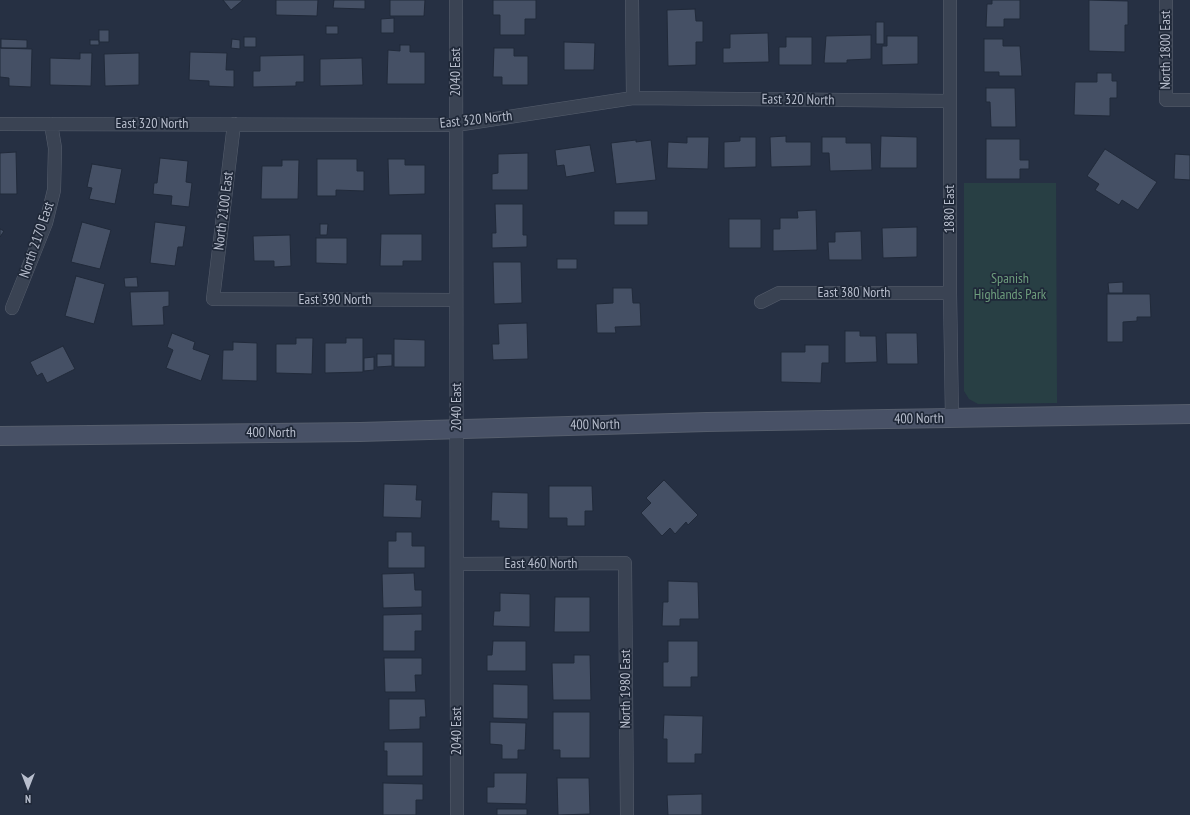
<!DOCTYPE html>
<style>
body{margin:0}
#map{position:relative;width:1190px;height:815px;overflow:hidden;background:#263043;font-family:"PT Sans Narrow",sans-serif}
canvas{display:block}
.north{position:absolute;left:8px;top:767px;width:40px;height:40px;-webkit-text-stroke:3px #1f2838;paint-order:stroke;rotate:180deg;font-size:11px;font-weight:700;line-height:16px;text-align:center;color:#b8becd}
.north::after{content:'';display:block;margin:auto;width:14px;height:18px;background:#b8becd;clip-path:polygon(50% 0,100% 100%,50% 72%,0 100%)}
</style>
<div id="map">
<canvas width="1190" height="815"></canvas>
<div class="north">N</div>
</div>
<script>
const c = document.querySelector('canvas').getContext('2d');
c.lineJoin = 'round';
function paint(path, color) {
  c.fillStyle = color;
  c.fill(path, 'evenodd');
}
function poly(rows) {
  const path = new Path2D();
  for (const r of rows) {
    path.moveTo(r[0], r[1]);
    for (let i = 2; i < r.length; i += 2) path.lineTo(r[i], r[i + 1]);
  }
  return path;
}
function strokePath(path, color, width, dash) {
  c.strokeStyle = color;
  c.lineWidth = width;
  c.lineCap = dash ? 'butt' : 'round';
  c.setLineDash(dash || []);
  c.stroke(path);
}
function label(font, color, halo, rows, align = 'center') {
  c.font = font + ' "PT Sans Narrow",sans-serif';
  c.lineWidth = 3.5;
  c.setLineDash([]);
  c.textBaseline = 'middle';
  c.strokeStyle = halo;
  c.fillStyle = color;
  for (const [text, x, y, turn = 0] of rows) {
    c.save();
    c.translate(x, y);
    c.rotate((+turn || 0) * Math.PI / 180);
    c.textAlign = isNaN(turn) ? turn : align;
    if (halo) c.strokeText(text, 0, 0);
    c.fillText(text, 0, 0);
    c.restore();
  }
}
paint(poly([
 [964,183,1056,183,1057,403,978,404,969,399,964,391]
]), '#283f44');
const building = poly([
 [223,0,243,0,231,10,223,0],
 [276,0,318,0,317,16,276,15,276,0],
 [334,0,365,0,365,9,333,8,334,0],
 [390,0,425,0,424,16,390,16,390,0],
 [493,0,536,0,536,19,525,19,525,35,500,35,500,15,493,15,493,0],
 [992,0,1020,0,1020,19,1004,19,1004,27,986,27,987,4,992,4,992,0],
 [1089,0,1128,1,1128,25,1125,25,1125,52,1089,51,1089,0],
 [695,9,696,21,703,21,703,42,696,42,696,65,668,66,667,10,695,9],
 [394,18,394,33,381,33,381,19,394,18],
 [876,22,884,22,884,44,876,44,876,22],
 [326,26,338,26,338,34,326,34,326,26],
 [99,30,109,30,109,42,99,42,99,30],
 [768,33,769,62,723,63,723,48,730,48,730,34,768,33],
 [871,35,871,59,847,60,847,63,824,63,826,36,871,35],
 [887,36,918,36,918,64,882,65,882,46,887,46,887,36],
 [244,37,256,37,256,47,244,47,244,37],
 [786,37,812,37,812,65,779,65,779,47,786,47,786,37],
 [1,39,27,40,27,48,1,48,1,39],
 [232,39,240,40,240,49,231,48,232,39],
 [984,39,1003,39,1003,46,1020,46,1022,76,999,76,999,72,984,72,984,39],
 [90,40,99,40,99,45,90,45,90,40],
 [564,42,595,43,594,70,564,70,564,42],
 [400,45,410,45,410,52,425,52,425,84,387,84,388,50,400,51,400,45],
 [0,48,32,49,31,87,9,86,9,78,0,77,0,48],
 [494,48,514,48,514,56,528,56,528,85,502,85,502,77,493,77,494,48],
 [190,52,227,53,226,70,234,70,234,87,209,86,209,81,189,80,190,52],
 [80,53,92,53,91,86,50,85,50,58,80,59,80,53],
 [139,53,139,85,105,86,104,54,139,53],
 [304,55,304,82,296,82,296,86,253,87,253,71,260,71,260,56,304,55],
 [362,58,363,85,320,86,320,59,362,58],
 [1097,73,1112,73,1112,81,1117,81,1117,98,1110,98,1110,116,1074,115,1075,82,1097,82,1097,73],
 [986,88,1015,88,1016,127,991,127,990,102,986,102,986,88],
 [786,136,786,142,811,142,811,166,771,167,770,137,786,136],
 [881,136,917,137,917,168,880,168,881,136],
 [687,137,709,137,708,169,667,168,668,142,687,143,687,137],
 [740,137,756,137,756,167,724,168,724,142,740,141,740,137],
 [822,137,846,137,846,143,871,143,872,170,830,171,829,153,822,153,822,137],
 [986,139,1020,139,1020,160,1029,160,1029,169,1020,169,1020,179,986,179,986,139],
 [636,140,636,142,651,140,656,180,616,184,611,143,636,140],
 [590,145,595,172,566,177,564,165,557,166,555,150,590,145],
 [1105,149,1157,182,1138,210,1122,200,1119,205,1095,190,1099,184,1087,176,1105,149],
 [16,152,17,194,0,194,0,153,16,152],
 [528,153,528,190,492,190,492,174,498,173,498,154,528,153],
 [1175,154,1190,155,1190,180,1174,179,1175,154],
 [160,158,188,161,186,182,192,183,189,207,171,205,172,196,153,194,154,183,157,183,160,158],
 [317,159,357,159,357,171,364,171,364,191,336,190,336,196,317,196,317,159],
 [388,159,405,159,405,165,425,165,425,194,389,195,388,159],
 [282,160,299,160,298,199,261,199,262,166,282,166,282,160],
 [92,164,122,169,115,204,89,199,92,188,87,187,92,164],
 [495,204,523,204,523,235,527,235,527,247,492,248,492,233,496,233,495,204],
 [816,210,817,250,773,251,773,229,780,229,780,218,798,218,797,211,816,210],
 [614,211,648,211,648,225,614,225,614,211],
 [729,219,761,219,761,248,729,248,729,219],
 [82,222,111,230,100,269,71,262,82,222],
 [155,222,186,226,183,247,178,247,175,266,150,263,155,222],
 [320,224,328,224,327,235,320,235,320,224],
 [917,227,917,257,883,258,882,228,917,227],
 [0,229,4,231,0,237,0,229],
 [861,231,862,260,829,260,828,242,835,242,835,232,861,231],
 [381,234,422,234,422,261,403,261,403,266,380,266,381,234],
 [290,235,291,266,274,267,274,261,254,261,253,236,290,235],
 [316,238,347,238,347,264,316,263,316,238],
 [557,259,577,259,577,269,557,269,557,259],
 [493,262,521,262,522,303,494,304,493,262],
 [76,276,105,284,94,324,65,316,76,276],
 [137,277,138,287,125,287,124,278,137,277],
 [1123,282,1123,293,1109,293,1108,283,1123,282],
 [613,288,632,288,633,303,640,303,641,326,615,327,616,333,597,333,596,304,613,303,613,288],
 [169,291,169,306,163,307,164,325,132,326,130,292,169,291],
 [1107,294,1150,294,1151,317,1137,317,1137,321,1123,322,1123,342,1107,342,1107,294],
 [527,323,528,359,493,360,492,344,499,344,498,324,527,323],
 [845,331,860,331,860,336,876,336,877,362,845,363,845,331],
 [172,333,195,342,193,349,210,355,201,381,166,368,173,350,167,347,172,333],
 [886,333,917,333,918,364,887,364,886,333],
 [296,338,313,338,312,374,276,373,276,344,296,344,296,338],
 [346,338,363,338,363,372,325,373,325,343,346,343,346,338],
 [394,339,425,340,425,367,394,367,394,339],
 [233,342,257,343,257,381,222,380,223,350,233,350,233,342],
 [805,345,829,345,829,363,822,363,821,383,781,382,781,352,805,352,805,345],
 [63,346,75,369,47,383,42,373,37,376,30,362,63,346],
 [377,354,392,354,392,366,377,367,377,354],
 [374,357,374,370,364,371,364,358,374,357],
 [664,480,698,515,688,525,686,522,675,534,670,528,662,536,641,513,651,503,646,498,664,480],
 [384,484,417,485,416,500,422,500,421,518,383,517,384,484],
 [549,486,592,486,593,511,585,511,585,526,567,526,567,518,549,518,549,486],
 [492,492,528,493,528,529,499,528,499,521,491,521,492,492],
 [396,532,412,532,412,546,425,546,425,568,388,568,388,541,396,541,396,532],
 [414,573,415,590,422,590,422,607,383,608,382,574,414,573],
 [668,581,698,582,699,619,680,619,680,626,662,626,663,602,668,602,668,581],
 [500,593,530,594,530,627,493,626,494,611,500,611,500,593],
 [555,597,590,597,590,632,554,632,555,597],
 [422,614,422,631,415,631,415,651,383,651,383,615,422,614],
 [493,641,526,641,526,671,487,671,487,655,492,655,493,641],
 [668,641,698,641,698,677,691,677,691,687,663,687,663,662,668,662,668,641],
 [574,655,590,655,591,700,553,700,552,663,574,663,574,655],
 [384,658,422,658,422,675,415,675,416,692,385,692,384,658],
 [493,684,528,685,528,719,493,718,493,684],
 [389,699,425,699,426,717,420,717,420,729,389,730,389,699],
 [553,712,590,712,590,758,560,758,560,750,553,750,553,712],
 [664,715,703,716,702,754,695,754,695,763,667,763,667,739,663,739,664,715],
 [490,722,526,723,525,750,518,750,518,759,502,759,502,745,490,744,490,722],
 [384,742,423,742,423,776,387,776,387,751,384,751,384,742],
 [494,773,527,773,526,804,487,803,487,787,494,787,494,773],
 [557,778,589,778,590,814,558,815,557,778],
 [383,783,423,784,423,800,416,800,416,815,383,815,383,783],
 [702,794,702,815,668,815,667,795,702,794],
 [497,809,527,809,527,815,497,815,497,809]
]);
paint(building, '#455065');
strokePath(building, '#212a3a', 1);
const minor = poly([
 [456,0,457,815],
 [632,0,633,98],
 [950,0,950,293,952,418],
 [1166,0,1166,100,1190,100],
 [0,124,456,125,633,98,950,101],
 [234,124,213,299,456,300],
 [761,302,779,293,950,293],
 [12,308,46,223,54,190,55,148,51,124],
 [457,564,625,563,627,815]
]);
const secondary = poly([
 [0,436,360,432,707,422,1190,414]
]);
strokePath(minor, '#565e6d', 14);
strokePath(secondary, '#565e6d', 20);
strokePath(minor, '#3a4353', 13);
strokePath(secondary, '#485166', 18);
label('14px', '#b8becd', '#1f2838', [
 ["North 1800 East",1166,50,-90],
 ["2040 East",456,72,-90],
 ["East 320 North",798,100,1],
 ["East 320 North",476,120,-6],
 ["East 320 North",152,124],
 ["1880 East",950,209,-90],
 ["North 2100 East",224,211,-83],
 ["North 2170 East",37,240,-71],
 ["East 380 North",854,293],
 ["East 390 North",335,300],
 ["2040 East",457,407,-90],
 ["400 North",919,419,-1],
 ["400 North",595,425,-1],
 ["400 North",271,433],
 ["East 460 North",541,564],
 ["North 1980 East",626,689,-90],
 ["2040 East",457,731,-90]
]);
label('14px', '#6e9e7d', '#1f2838', [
 ["Spanish",1010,279],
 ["Highlands Park",1010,295]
]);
</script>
